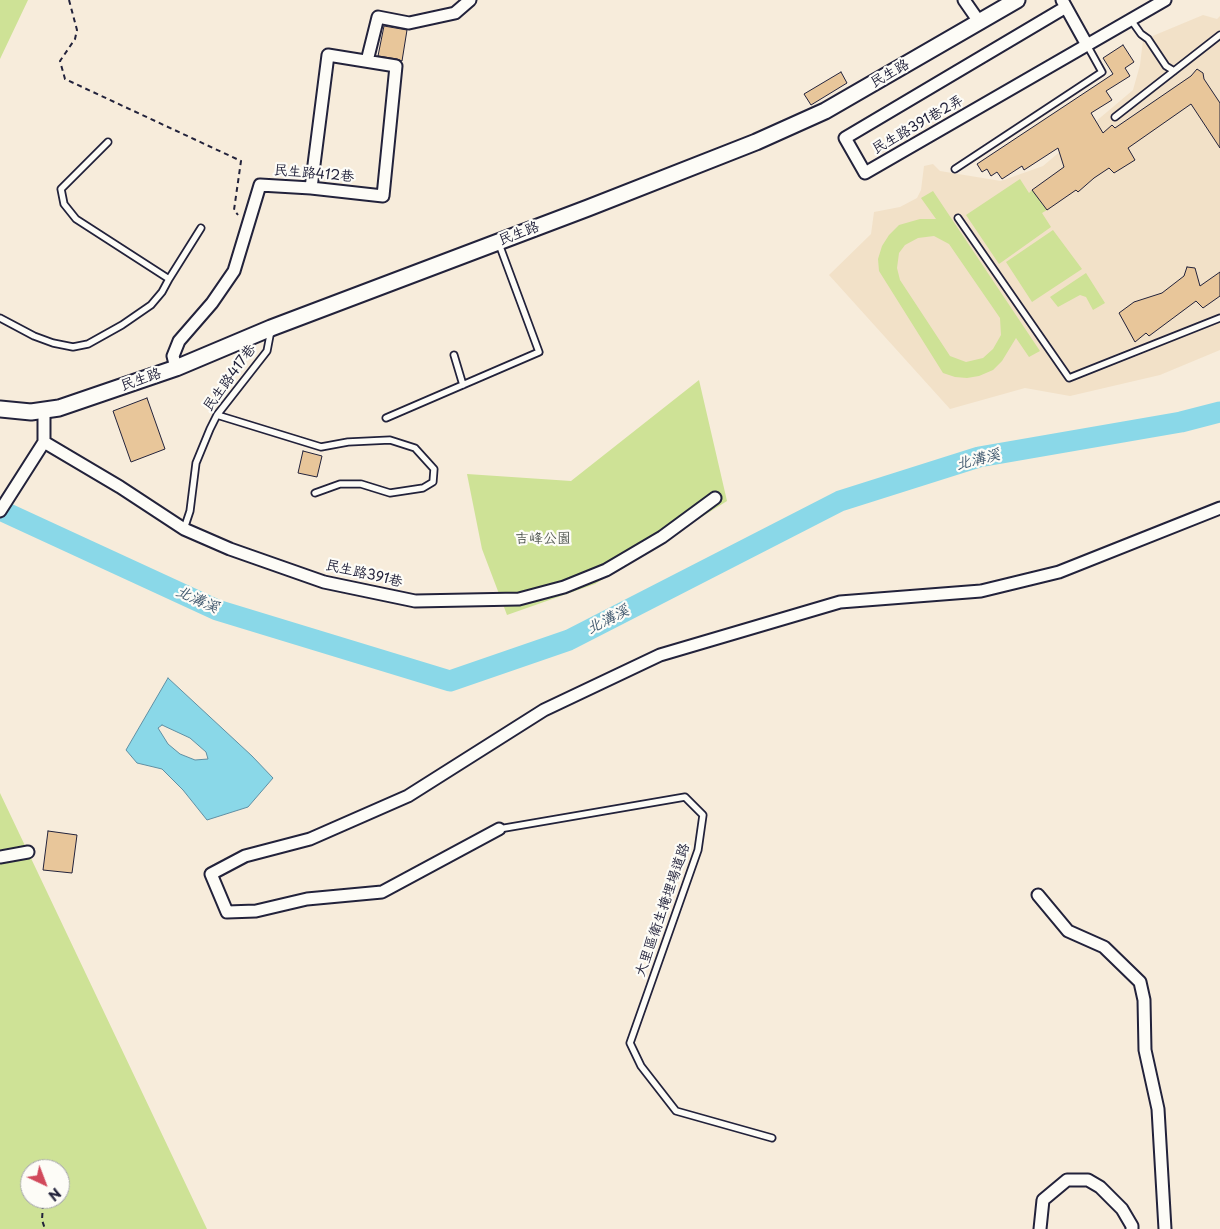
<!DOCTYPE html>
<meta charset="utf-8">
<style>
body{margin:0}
#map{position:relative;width:1220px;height:1229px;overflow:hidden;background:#f7ecdb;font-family:"Playpen Sans",sans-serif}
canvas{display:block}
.north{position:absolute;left:20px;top:1159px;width:50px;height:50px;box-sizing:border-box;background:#fdfcf7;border:1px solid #a5a5ac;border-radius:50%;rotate:137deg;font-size:14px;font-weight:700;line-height:20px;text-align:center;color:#22223b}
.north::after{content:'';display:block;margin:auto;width:18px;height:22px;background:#d1495b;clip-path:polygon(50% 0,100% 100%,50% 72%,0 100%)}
</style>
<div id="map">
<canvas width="1220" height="1229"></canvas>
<div class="north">N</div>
</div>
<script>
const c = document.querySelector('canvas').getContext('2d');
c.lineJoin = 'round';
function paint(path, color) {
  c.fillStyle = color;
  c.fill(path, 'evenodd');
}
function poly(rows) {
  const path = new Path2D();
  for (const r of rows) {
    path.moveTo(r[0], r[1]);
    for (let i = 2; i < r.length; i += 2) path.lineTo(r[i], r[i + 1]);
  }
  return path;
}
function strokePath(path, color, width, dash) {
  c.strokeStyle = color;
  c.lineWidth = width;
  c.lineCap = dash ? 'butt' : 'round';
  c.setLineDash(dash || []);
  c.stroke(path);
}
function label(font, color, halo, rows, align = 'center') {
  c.font = font + ' "Playpen Sans","LXGW WenKai TC",sans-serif';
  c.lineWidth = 4.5;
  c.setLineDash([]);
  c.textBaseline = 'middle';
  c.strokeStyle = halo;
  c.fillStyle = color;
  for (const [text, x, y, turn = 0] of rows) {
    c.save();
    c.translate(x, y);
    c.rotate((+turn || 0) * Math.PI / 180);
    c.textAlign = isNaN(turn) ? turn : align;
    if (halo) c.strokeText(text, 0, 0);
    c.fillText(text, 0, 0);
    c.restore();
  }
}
paint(poly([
 [1203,15,1217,19,1220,16,1220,350,1160,375,1070,396,1025,388,950,409,829,275,871,234,874,212,900,207,917,198,921,190,924,166,933,164,940,171,1001,181,1043,166,1133,90,1140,65,1143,40]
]), '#f2e1c8');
paint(poly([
 [0,0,28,0,0,59],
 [1020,179,1029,193,1032,190,1047,210,1042,213,1051,227,999,264,966,215],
 [933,191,1040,351,1029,357,1016,338,1002,361,993,370,979,376,967,378,955,377,943,373,879,271,878,259,882,246,889,235,899,225,920,219,936,219,921,198],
 [934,236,949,244,1000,318,1001,335,993,349,983,358,966,362,950,356,900,280,897,268,899,253,905,245,918,238],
 [1053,230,1082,269,1032,302,1006,262],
 [1086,273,1105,303,1093,310,1086,297,1080,295,1058,307,1050,297],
 [699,380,727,501,595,584,507,615,482,549,467,474,571,481],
 [0,793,207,1229,0,1229],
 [30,1169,60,1169,60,1199,30,1199]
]), '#cee296');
const water = poly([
 [168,678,252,756,273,778,248,807,207,820,183,790,162,769,137,763,126,750,168,678],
 [162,725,190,738,206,752,208,759,195,760,180,754,168,744,158,728,162,725]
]);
paint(water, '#8ad8e8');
strokePath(water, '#608fa3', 1);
strokePath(poly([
 [0,510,217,610,450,681,569,640,840,501,979,457,1181,422,1220,412]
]), '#8ad8e8', 21);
const building = poly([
 [384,26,407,30,402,61,397,59,378,56,384,26],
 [1123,45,1134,62,1125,68,1130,76,1106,91,1112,100,1091,113,1103,133,1112,125,1115,128,1191,76,1197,69,1203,73,1204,79,1220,103,1220,148,1191,104,1128,148,1135,160,1114,173,1109,168,1094,178,1078,192,1076,190,1047,210,1032,190,1064,167,1058,148,1024,170,1022,166,1002,179,997,172,991,176,987,169,982,172,977,164,1113,74,1103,58,1123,45],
 [841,72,847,83,811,105,804,94,841,72],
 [1187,267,1195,268,1200,286,1220,272,1220,296,1203,308,1196,301,1149,336,1146,333,1135,342,1119,313,1134,302,1162,293,1184,276,1187,267],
 [147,398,165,449,131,462,113,411,147,398],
 [303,451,322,456,317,477,298,473,303,451],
 [48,831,77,835,72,873,43,870,48,831]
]);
paint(building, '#e8c69a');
strokePath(building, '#22223b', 1);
const service = poly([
 [1131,20,1141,34,1148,39,1166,66,1174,71],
 [1115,117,1220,35],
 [108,142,61,189,64,204,76,219,169,279],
 [955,169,1102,72,1087,45],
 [958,218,1069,378,1220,318],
 [0,318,34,336,53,343,73,347,88,344,122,325,151,305,162,292,169,279,201,228],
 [454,355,463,385],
 [217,415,321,447,348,442,390,440,415,448,434,469,433,482,423,488,390,493,361,484,340,484,315,493],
 [386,418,539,352,499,244],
 [184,529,190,511,196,463,210,429,217,415,267,351,271,330],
 [499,829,685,797,703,815,698,850,630,1043,641,1066,676,1111,772,1138]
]);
const minor = poly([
 [964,0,980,23],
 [1062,0,1087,45],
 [1066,7,845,138,865,173,1165,0],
 [367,61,378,17,409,23,455,13,470,0],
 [176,368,173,356,179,341,212,303,234,271,260,185,311,188,383,196,396,66,328,55,311,188],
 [44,410,44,442,120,487,184,529,230,549,324,582,415,601,519,599,564,587,606,570,662,537,715,498],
 [0,511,44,442],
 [499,829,382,892,307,899,256,911,227,912,211,874,245,856,310,839,408,796,544,710,660,655,840,602,981,591,1059,572,1220,508],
 [0,857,28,852],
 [1038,895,1068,931,1104,947,1140,982,1144,1000,1145,1050,1158,1109,1165,1229],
 [1040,1229,1043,1200,1067,1180,1088,1180,1100,1187,1122,1209,1132,1226,1132,1229]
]);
const tertiary = poly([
 [0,409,31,412,59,408,176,368,271,328,588,208,756,142,825,111,1017,0]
]);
strokePath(service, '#22223b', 9);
strokePath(minor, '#22223b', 15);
strokePath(tertiary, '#22223b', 19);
strokePath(poly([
 [69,0,77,30,75,39,60,61,65,79,241,161,234,210,238,215],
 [43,1204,42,1220,45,1229]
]), '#22223b', 2, [5, 4]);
strokePath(service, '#fdfcf7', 5.5);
strokePath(minor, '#fdfcf7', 11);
strokePath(tertiary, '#fdfcf7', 15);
label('14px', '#22223b', '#fdfcf7', [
 ["民生路",890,74,-30],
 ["民生路391巷2弄",918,125,-30],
 ["民生路412巷",314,174,5],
 ["民生路",519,234,-21],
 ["民生路417巷",230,378,-54],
 ["民生路",141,380,-19],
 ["民生路391巷",364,574,13],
 ["大里區衛生掩埋場道路",663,910,-71]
]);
label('14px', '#565c56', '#fdfcf7', [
 ["吉峰公園",543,539]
]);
label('italic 15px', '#41596f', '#fdfcf7', [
 ["北溝溪",978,460,-14],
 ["北溝溪",197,600,24],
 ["北溝溪",608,620,-27]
]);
</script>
